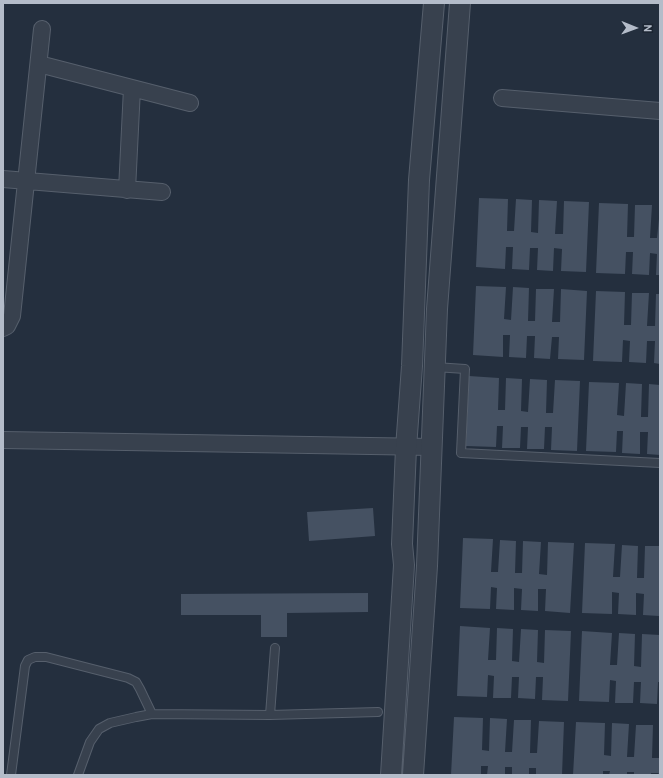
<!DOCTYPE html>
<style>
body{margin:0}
#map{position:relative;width:663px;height:778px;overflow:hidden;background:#242f3e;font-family:Overpass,sans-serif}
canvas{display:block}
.frame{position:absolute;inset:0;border:4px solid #b4bcc9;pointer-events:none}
.north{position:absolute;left:615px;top:8px;width:40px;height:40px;-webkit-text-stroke:3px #1d2633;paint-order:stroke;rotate:91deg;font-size:11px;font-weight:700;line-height:16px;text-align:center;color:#b4bcc9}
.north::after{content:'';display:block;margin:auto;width:14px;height:18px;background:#b4bcc9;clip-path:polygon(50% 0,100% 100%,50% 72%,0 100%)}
</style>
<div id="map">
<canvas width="663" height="778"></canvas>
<div class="frame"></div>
<div class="north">N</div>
</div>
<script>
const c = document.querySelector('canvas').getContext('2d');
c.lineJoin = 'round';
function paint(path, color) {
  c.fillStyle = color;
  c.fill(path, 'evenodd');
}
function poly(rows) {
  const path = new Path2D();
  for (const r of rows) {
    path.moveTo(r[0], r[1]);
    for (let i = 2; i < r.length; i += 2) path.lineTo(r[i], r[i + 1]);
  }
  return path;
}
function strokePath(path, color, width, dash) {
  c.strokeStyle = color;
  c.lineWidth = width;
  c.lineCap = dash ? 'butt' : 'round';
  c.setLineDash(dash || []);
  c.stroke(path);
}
paint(poly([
 [479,198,508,199,507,231,514,231,516,199,532,200,531,232,538,233,539,200,557,201,555,234,563,234,564,201,589,202,586,272,561,271,562,249,554,248,553,271,537,270,538,248,530,248,529,270,512,269,513,247,506,247,505,269,476,267],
 [599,203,628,204,627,237,634,237,635,205,652,205,650,238,657,238,660,209,660,275,656,275,657,254,650,253,649,275,632,274,633,252,626,252,625,274,596,273],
 [476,286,506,287,504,319,511,320,513,287,529,288,528,321,535,321,536,289,554,289,552,322,560,322,561,289,587,291,584,360,558,359,559,337,552,337,550,359,534,358,535,336,527,336,526,358,509,357,510,335,503,335,503,357,473,355],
 [596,291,625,292,624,325,631,325,632,293,649,293,647,326,655,326,656,294,660,294,660,364,654,363,655,341,647,341,646,363,629,362,630,341,623,340,622,362,593,361],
 [469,376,499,378,498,410,505,410,506,378,522,379,521,411,528,412,530,379,547,380,546,413,553,413,555,380,580,381,577,451,551,450,552,427,545,427,544,449,527,449,528,427,521,427,520,448,502,448,503,426,497,426,496,447,466,446],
 [589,382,619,383,617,415,624,416,626,383,642,384,641,417,648,417,649,384,660,385,660,455,647,454,648,432,640,432,640,454,622,453,623,431,617,431,616,452,586,451],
 [373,508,375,536,309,541,307,512],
 [463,538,493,539,491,572,498,572,500,540,516,541,515,573,522,573,523,541,541,542,539,574,547,575,548,542,574,543,570,613,545,611,546,589,538,589,538,611,521,610,522,589,514,588,514,610,496,609,497,588,491,587,490,609,460,608],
 [585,543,615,544,613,577,620,577,622,545,638,546,637,578,644,578,645,546,660,546,659,616,643,615,644,594,636,593,636,615,618,614,619,593,612,592,612,614,582,613],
 [368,593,368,612,287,613,287,637,261,637,261,615,181,615,181,594],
 [460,626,490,628,488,660,496,660,497,628,513,629,512,661,519,662,521,629,538,630,537,662,544,663,545,630,571,631,568,701,542,700,543,677,536,677,535,699,518,698,519,677,512,677,511,698,493,698,494,676,488,675,487,697,457,696],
 [582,631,612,633,610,665,617,665,619,633,635,634,634,666,641,667,642,634,660,635,660,682,658,682,657,704,640,703,641,682,634,682,633,703,615,703,616,681,610,680,609,702,579,701],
 [454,717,483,718,482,750,489,751,490,718,507,719,505,752,512,752,514,720,531,720,530,753,537,753,539,721,564,722,562,775,536,775,536,768,529,768,529,775,512,775,512,767,505,767,505,775,487,775,488,766,481,766,481,775,451,775],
 [576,722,605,723,604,755,611,756,612,723,629,724,627,757,634,757,636,725,653,725,652,758,660,758,660,775,658,773,651,773,651,775,634,775,634,772,627,772,627,775,609,775,610,771,603,771,603,775,573,775]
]), '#455162');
const service = poly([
 [435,367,465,369,461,453,660,463],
 [270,715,275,648],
 [11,775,25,666,28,660,35,657,46,657,128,678,136,682,140,689,152,714],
 [78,775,90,742,99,729,110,723,136,717,152,714,270,715,378,712]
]);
const minor = poly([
 [39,64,190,103],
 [502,98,660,111],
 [3,179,162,192],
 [127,190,132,88],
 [3,328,7,326,12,316,42,29],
 [3,440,432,447]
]);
const tertiary = poly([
 [391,775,404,565,402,544,406,448,412,366,419,180,434,3],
 [413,775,427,566,437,309,460,3]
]);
strokePath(service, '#565f6c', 10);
strokePath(minor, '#565f6c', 18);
strokePath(tertiary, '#565f6c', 22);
strokePath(service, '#38414e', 8);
strokePath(minor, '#38414e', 16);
strokePath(tertiary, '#38414e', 20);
</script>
